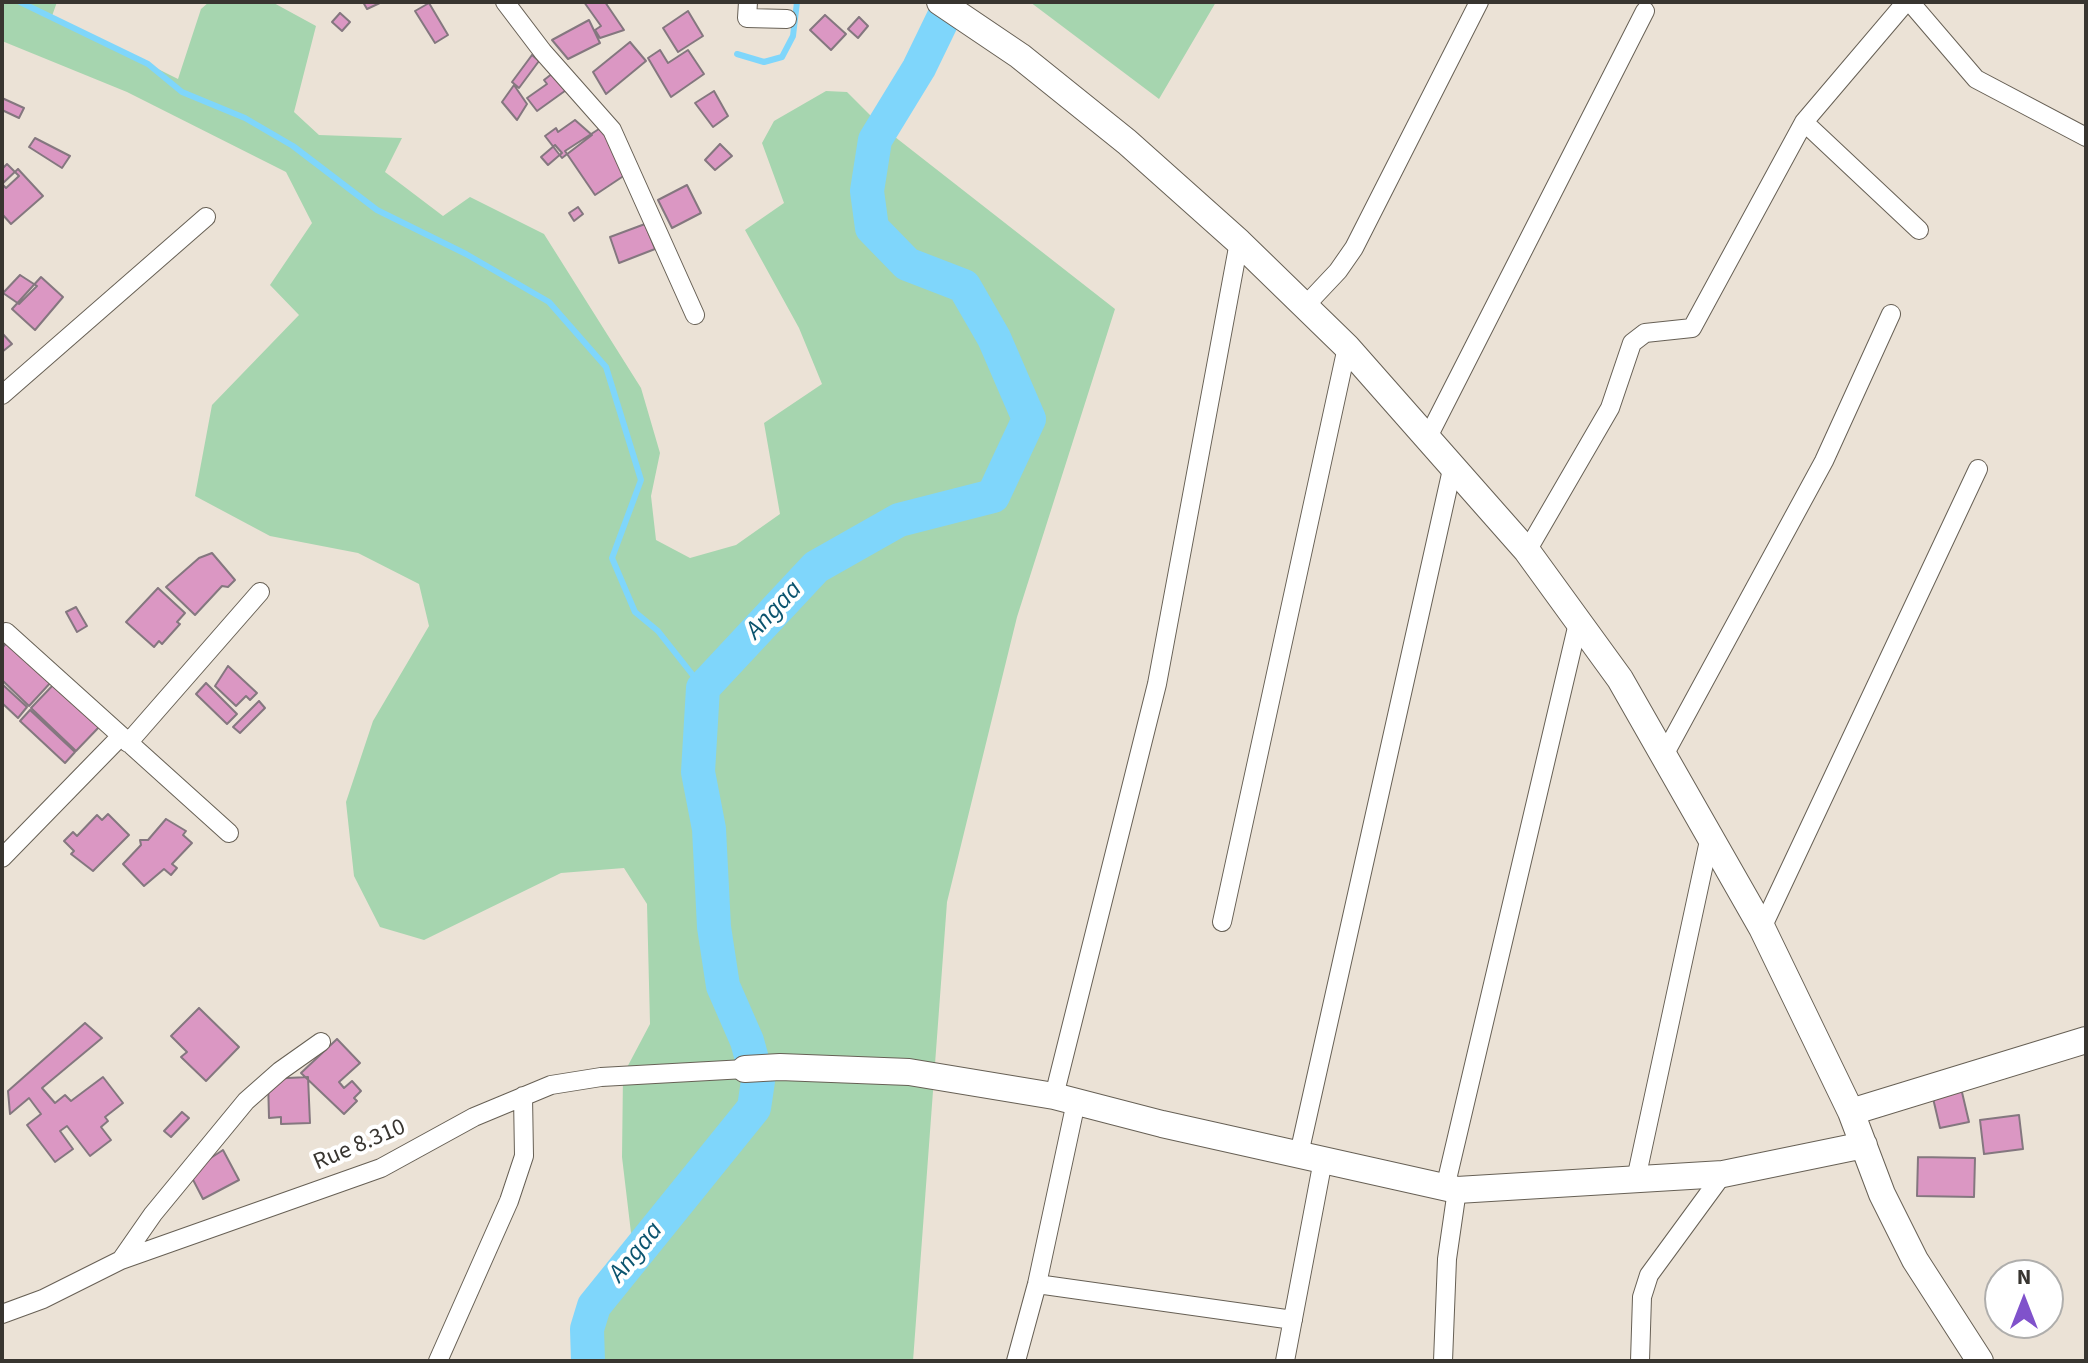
<!DOCTYPE html>
<style>
body{margin:0}
#map{position:relative;width:2088px;height:1363px;overflow:hidden;background:#ebe2d6;font-family:"Source Sans 3",sans-serif}
canvas{display:block}
.frame{position:absolute;inset:0;border:4px solid #383530;pointer-events:none}
.north{position:absolute;left:1984px;top:1259px;width:80px;height:80px;box-sizing:border-box;background:#fff;border:2px solid #afaeac;border-radius:50%;rotate:0deg;font-size:22px;font-weight:700;line-height:32px;text-align:center;color:#383530}
.north::after{content:'';display:block;margin:auto;width:28px;height:36px;background:#8052cb;clip-path:polygon(50% 0,100% 100%,50% 72%,0 100%)}
</style>
<div id="map">
<canvas width="2088" height="1363"></canvas>
<div class="frame"></div>
<div class="north">N</div>
</div>
<script>
const c = document.querySelector('canvas').getContext('2d');
c.lineJoin = 'round';
function paint(path, color) {
  c.fillStyle = color;
  c.fill(path, 'evenodd');
}
function poly(rows) {
  const path = new Path2D();
  for (const r of rows) {
    path.moveTo(r[0], r[1]);
    for (let i = 2; i < r.length; i += 2) path.lineTo(r[i], r[i + 1]);
  }
  return path;
}
function strokePath(path, color, width, dash) {
  c.strokeStyle = color;
  c.lineWidth = width;
  c.lineCap = dash ? 'butt' : 'round';
  c.setLineDash(dash || []);
  c.stroke(path);
}
function label(font, color, halo, rows, align = 'center') {
  c.font = font + ' "Source Sans 3",sans-serif';
  c.lineWidth = 8;
  c.setLineDash([]);
  c.textBaseline = 'middle';
  c.strokeStyle = halo;
  c.fillStyle = color;
  for (const [text, x, y, turn = 0] of rows) {
    c.save();
    c.translate(x, y);
    c.rotate((+turn || 0) * Math.PI / 180);
    c.textAlign = isNaN(turn) ? turn : align;
    if (halo) c.strokeText(text, 0, 0);
    c.fillText(text, 0, 0);
    c.restore();
  }
}
paint(poly([
 [2,2,57,2,52,16,178,79,201,9,209,2,272,2,316,26,294,112,319,135,402,138,385,172,443,216,470,197,544,234,641,388,660,453,651,496,656,540,690,558,736,545,780,514,764,423,822,384,799,328,745,230,784,203,762,143,774,121,826,91,847,92,881,126,1115,309,1017,617,947,902,913,1361,588,1361,587,1329,594,1306,618,1272,634,1258,622,1157,623,1075,650,1024,647,904,624,868,561,873,424,940,380,927,354,876,346,802,373,721,429,626,419,584,358,553,270,536,195,496,212,405,299,315,270,285,312,223,286,172,127,92,2,41],
 [1030,2,1216,2,1159,99]
]), '#a6d5af');
strokePath(poly([
 [20,2,148,64,182,92,245,118,293,146,377,210,466,254,549,302,606,367,641,480,612,558,635,612,658,631,703,688],
 [737,54,764,62,782,57,793,36,797,2]
]), '#7fd6fb', 6);
strokePath(poly([
 [588,1361,587,1329,594,1306,754,1108,758,1081,747,1041,723,986,714,927,709,829,698,772,703,688,816,567,899,520,993,496,1029,419,994,338,964,286,907,264,872,228,867,191,875,140,919,68,951,2]
]), '#7fd6fb', 34);
const building = poly([
 [363,2,382,2,367,9,363,2],
 [584,2,605,2,624,30,600,38,595,30,601,26,584,2],
 [429,3,448,35,435,43,415,11,429,3],
 [688,11,703,36,678,52,663,28,688,11],
 [340,13,350,22,342,31,332,22,340,13],
 [825,15,846,34,831,50,810,30,825,15],
 [859,17,868,26,858,38,848,29,859,17],
 [589,20,600,43,568,59,552,40,589,20],
 [630,42,646,61,606,94,593,72,630,42],
 [660,50,668,63,688,50,704,74,671,97,648,58,660,50],
 [532,55,539,61,519,88,512,82,532,55],
 [553,73,569,88,537,111,527,98,547,84,544,80,553,73],
 [514,85,527,104,517,120,502,102,514,85],
 [714,91,728,116,713,127,695,103,714,91],
 [2,98,24,108,19,118,2,110,2,98],
 [575,120,592,135,562,158,545,136,556,128,558,132,575,120],
 [602,127,631,171,595,195,565,151,602,127],
 [35,138,70,156,62,168,29,147,35,138],
 [720,144,732,156,715,170,705,160,720,144],
 [555,145,562,153,548,165,541,157,555,145],
 [7,164,19,176,6,188,2,184,2,169,7,164],
 [18,169,43,196,11,224,2,214,2,184,18,169],
 [687,185,701,213,672,228,658,200,687,185],
 [578,207,583,214,574,221,569,213,578,207],
 [645,224,655,249,619,263,610,237,645,224],
 [20,275,37,286,19,304,3,293,20,275],
 [41,277,63,297,35,330,12,309,41,277],
 [2,333,12,344,2,352,2,333],
 [212,553,235,580,228,587,222,586,195,615,166,587,199,558,212,553],
 [158,588,185,613,177,622,180,624,162,644,159,641,154,647,126,622,158,588],
 [76,607,87,626,77,632,66,612,76,607],
 [9,640,52,681,29,706,2,680,2,648,9,640],
 [228,666,257,693,250,700,246,696,236,706,215,686,228,666],
 [55,683,100,726,76,751,31,708,55,683],
 [206,683,237,714,227,724,196,694,206,683],
 [2,684,27,707,18,718,2,703,2,684],
 [259,701,265,708,240,733,233,727,259,701],
 [30,710,75,752,65,763,20,721,30,710],
 [108,814,129,835,93,871,71,854,74,851,64,841,73,832,77,836,97,815,102,820,108,814],
 [166,819,186,831,183,835,192,843,172,864,177,868,171,875,164,869,144,886,123,864,141,845,140,840,148,840,166,819],
 [199,1008,239,1047,206,1081,181,1057,187,1052,171,1036,199,1008],
 [85,1023,102,1038,42,1088,55,1103,65,1095,71,1101,103,1077,123,1103,105,1117,108,1121,101,1127,111,1140,90,1156,67,1126,60,1131,73,1149,55,1162,27,1125,41,1114,29,1098,10,1114,8,1091,85,1023],
 [337,1039,360,1063,339,1082,344,1088,352,1081,361,1091,354,1098,357,1101,344,1114,301,1073,337,1039],
 [308,1077,310,1123,281,1124,281,1117,269,1118,268,1079,308,1077],
 [1961,1088,1969,1122,1940,1128,1932,1094,1961,1088],
 [182,1112,189,1118,171,1137,164,1131,182,1112],
 [2019,1115,2023,1149,1984,1154,1980,1120,2019,1115],
 [223,1150,239,1180,203,1199,189,1172,223,1150],
 [1918,1157,1975,1158,1974,1197,1917,1196,1918,1157]
]);
paint(building, '#db97c3');
strokePath(building, '#84777f', 2);
const street = poly([
 [505,2,543,52,612,130,695,315],
 [748,2,747,18,787,19],
 [1910,2,1976,79,2086,137],
 [1804,122,1919,230],
 [1305,306,1338,271,1354,248,1479,2],
 [2,395,206,217],
 [1428,437,1645,11],
 [1527,551,1610,408,1632,343,1645,333,1692,328,1804,122,1906,2],
 [6,632,229,833],
 [128,743,260,592],
 [1663,757,1824,461,1891,314],
 [2,858,121,736],
 [1222,922,1347,347],
 [1762,928,1978,469],
 [1054,1096,1157,684,1239,242],
 [1299,1154,1453,465],
 [1636,1179,1710,836],
 [1445,1188,1578,623],
 [121,1260,153,1214,246,1101,280,1071,321,1042],
 [1037,1284,1293,1320],
 [2,1314,43,1299,121,1260,381,1168,474,1117,551,1085,601,1077,745,1069],
 [438,1361,509,1201,524,1156,523,1096],
 [1016,1361,1037,1284,1076,1102],
 [1285,1361,1323,1160],
 [1443,1361,1447,1259,1457,1190],
 [1640,1361,1642,1297,1649,1275,1723,1174]
]);
const secondary = poly([
 [940,2,1020,56,1127,142,1239,242,1347,347,1527,551,1620,679,1762,928,1851,1112,1882,1194,1915,1260,1980,1361],
 [745,1069,780,1067,909,1072,1054,1096,1162,1124,1457,1190,1723,1174,1864,1145],
 [1851,1112,2086,1040]
]);
strokePath(street, '#676055', 20);
strokePath(secondary, '#676055', 28);
strokePath(street, '#fff', 18);
strokePath(secondary, '#fff', 26);
label('24px', '#383530', '#fff', [
 ["Rue 8.310",360,1146,-23]
]);
label('italic 26px', '#0b546e', '#fff', [
 ["Angaa",775,611,-47],
 ["Angaa",637,1253,-51]
]);
</script>
